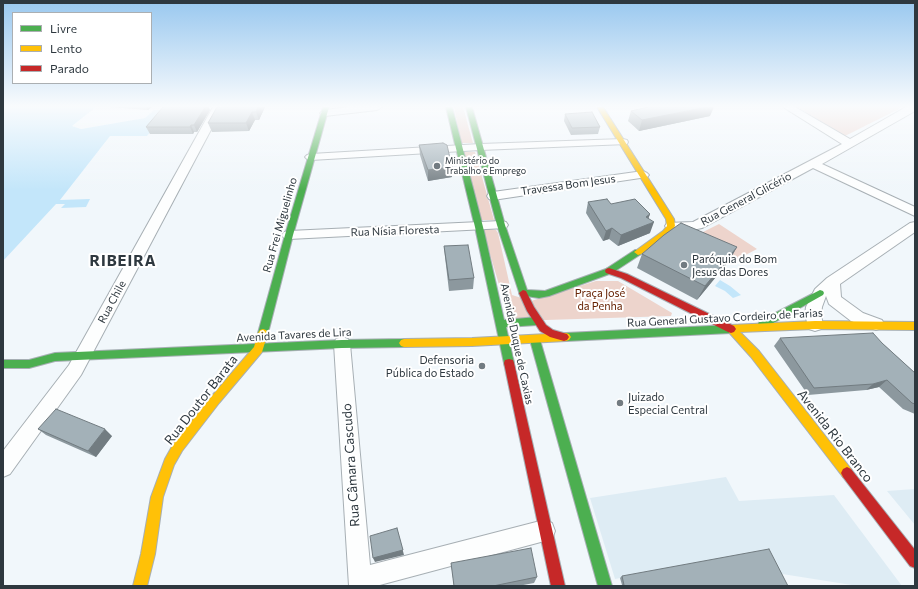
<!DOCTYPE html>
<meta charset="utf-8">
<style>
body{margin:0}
#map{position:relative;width:918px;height:589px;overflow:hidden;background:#f1f7fb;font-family:Commissioner,sans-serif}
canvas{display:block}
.frame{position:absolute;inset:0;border:4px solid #2e383f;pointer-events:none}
.legend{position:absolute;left:12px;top:12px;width:140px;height:72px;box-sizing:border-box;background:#fff;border:1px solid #abafb2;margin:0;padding:5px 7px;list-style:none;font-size:12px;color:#2e383f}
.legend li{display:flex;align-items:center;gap:8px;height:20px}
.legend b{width:20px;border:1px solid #abafb2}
</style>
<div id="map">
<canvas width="918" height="589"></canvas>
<div class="frame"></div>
<ul class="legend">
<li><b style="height:5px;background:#4caf50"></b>Livre</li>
<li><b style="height:5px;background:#ffc107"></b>Lento</li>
<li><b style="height:5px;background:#c62828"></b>Parado</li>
</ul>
</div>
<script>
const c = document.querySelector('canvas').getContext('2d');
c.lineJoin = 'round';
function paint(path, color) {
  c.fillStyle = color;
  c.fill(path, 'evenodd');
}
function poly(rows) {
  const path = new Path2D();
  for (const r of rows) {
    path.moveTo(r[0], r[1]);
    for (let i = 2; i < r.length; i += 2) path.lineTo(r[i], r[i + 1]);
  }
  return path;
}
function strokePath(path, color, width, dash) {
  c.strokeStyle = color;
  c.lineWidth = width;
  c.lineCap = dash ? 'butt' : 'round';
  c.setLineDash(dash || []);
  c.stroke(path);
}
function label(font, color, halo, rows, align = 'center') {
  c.font = font + ' Commissioner,sans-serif';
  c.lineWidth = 4;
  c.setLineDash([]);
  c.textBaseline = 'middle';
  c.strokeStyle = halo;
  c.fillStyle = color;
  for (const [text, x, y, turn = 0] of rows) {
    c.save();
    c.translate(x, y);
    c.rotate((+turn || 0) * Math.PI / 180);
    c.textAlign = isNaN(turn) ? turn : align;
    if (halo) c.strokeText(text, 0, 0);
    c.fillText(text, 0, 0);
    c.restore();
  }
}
paint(poly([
 [726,477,739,501,834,495,902,586,858,586,776,573,764,551,615,579,590,498],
 [915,489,915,525,887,491]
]), '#deecf4');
paint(poly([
 [454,107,463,107,473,143,461,143],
 [797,107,903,107,845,136],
 [464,152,475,152,494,220,481,220],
 [719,224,757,249,736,260,699,234],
 [488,229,496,230,498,233,512,295,531,301,596,281,618,281,672,313,671,316,515,321,507,312,483,230]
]), '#edd4cc');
paint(poly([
 [3,107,96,107,72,126,81,129,145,118,154,110,168,110,147,136,110,136,60,200,90,199,86,207,61,208,65,204,56,204,3,261],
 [720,280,730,286,741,295,733,298,725,291,715,286]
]), '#c3e6fa');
const street = poly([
 [213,107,223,107,81,375,10,474,3,477,3,451,69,365,213,107],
 [349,107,382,107,377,110,325,116,320,113,325,110,349,107],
 [783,107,795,107,850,139,906,107,915,107,915,111,822,164,915,207,915,216,813,168,702,228,688,231,667,229,665,226,667,223,693,222,842,144,783,107],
 [623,139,627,140,628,142,627,144,480,150,311,160,307,159,305,157,307,155,311,154,480,144,623,139],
 [643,171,647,173,649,175,647,177,493,200,489,199,487,196,489,193,493,192,643,171],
 [501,221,506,222,508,225,506,228,289,239,284,238,282,235,284,232,289,231,501,221],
 [915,222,915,232,840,284,841,297,863,313,882,320,884,324,882,328,876,330,851,321,829,304,826,296,822,307,821,315,823,325,821,329,815,331,809,329,805,315,806,307,815,289,827,278,910,223,915,222],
 [342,337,348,339,350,344,370,565,544,520,552,523,555,531,552,539,376,586,349,586,334,344,336,339,342,337]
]);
const fast = poly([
 [323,107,329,107,293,235,268,333,266,336,263,337,260,336,258,333,285,235,323,107],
 [446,107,452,107,483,227,504,320,537,317,540,318,542,321,540,324,537,325,506,327,514,363,513,366,509,367,505,366,504,363,475,227,446,107],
 [466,107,472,107,505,225,527,290,545,291,606,269,635,250,641,250,642,252,641,254,612,273,549,296,539,298,520,295,497,225,466,107],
 [820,290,823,291,824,293,823,295,766,327,760,327,758,324,760,321,820,290],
 [731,325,734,326,736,329,734,332,731,333,566,341,563,340,561,337,563,334,566,333,731,325],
 [535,336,538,337,540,340,612,586,598,586,530,340,532,337,535,336],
 [404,339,407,340,409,343,407,346,404,347,342,348,55,361,29,368,3,368,3,360,29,360,55,353,342,340,404,339]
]);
const slow = poly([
 [597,107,603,107,674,219,675,226,669,235,641,254,638,255,634,252,663,231,667,226,666,219,597,107],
 [815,321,915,322,915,330,815,329,740,332,759,351,851,469,853,473,851,477,847,479,843,477,751,357,726,329,728,326,731,325,815,321],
 [263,329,266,330,268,333,262,352,219,403,182,451,174,465,163,497,155,554,147,586,133,586,141,554,151,497,165,459,174,443,211,397,254,347,258,333,260,330,263,329],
 [566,333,569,334,571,337,569,340,566,341,472,346,404,347,401,346,399,343,401,340,404,339,472,338,566,333]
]);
const jam = poly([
 [609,268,627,274,734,326,736,329,734,332,731,333,728,332,621,278,606,273,605,271,606,269,609,268],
 [523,290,526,291,534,307,546,325,553,330,567,334,569,337,567,340,564,341,550,337,540,331,527,311,519,293,523,290],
 [509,359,513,360,514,363,565,586,551,586,504,363,505,360,509,359],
 [847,467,851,469,915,550,915,568,910,566,843,477,841,473,843,469,847,467]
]);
strokePath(street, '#a7afb4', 2);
strokePath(fast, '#a7afb4', 2);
strokePath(slow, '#a7afb4', 2);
strokePath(jam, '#a7afb4', 2);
paint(street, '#fdfefe');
paint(fast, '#4caf50');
paint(slow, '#ffc107');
paint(jam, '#c62828');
paint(poly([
 [108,107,152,107,148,110],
 [265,107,259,120,255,120,249,131,212,132,208,123],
 [210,110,197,132,194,132,193,134,150,134,146,127],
 [631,111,710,116,639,131,628,121],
 [565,114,600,127,598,134,571,135,564,121],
 [419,145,452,167,452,177,428,181,420,155],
 [588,202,611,204,650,214,648,219,650,233,618,246,609,239,603,241,586,213],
 [444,246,474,278,473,289,449,291,445,257],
 [737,247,729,261,697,300,637,268,642,254],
 [780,338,882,343,915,373,915,414,903,409,879,387,866,390,808,395,774,346],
 [38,429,112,436,96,457,46,435],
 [451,563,537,577,534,583,518,586,454,586],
 [622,576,788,586,619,586,622,585,620,578]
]), '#8c989e');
paint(poly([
 [146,107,152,107,148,110],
 [205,107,209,107,210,110,197,132,194,125],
 [258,107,265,107,259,120,256,112],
 [707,107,714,107,710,116,639,131,642,120],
 [252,112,255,120,249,131,246,123],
 [191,125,194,132,193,134,190,127],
 [452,167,452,177,428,181,428,170],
 [650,214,646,225,654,222,650,233,618,246,621,235],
 [612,228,609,239,603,241,606,231],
 [737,247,729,261,697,300,705,286],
 [887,380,879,387,866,390,873,384],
 [105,429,112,436,96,457,88,451],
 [397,528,404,555,375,562,373,558]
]), '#727c81');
const building = poly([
 [163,107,205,107,194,125,191,125,190,127,146,127,163,107],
 [217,107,258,107,256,112,252,112,246,123,208,123,217,107],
 [648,107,707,107,642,120,631,111,648,107],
 [592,112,600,127,572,128,565,114,592,112],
 [443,143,447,145,452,167,428,170,419,145,443,143],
 [607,199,611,204,635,199,650,214,646,217,654,222,621,235,612,228,606,231,588,202,607,199],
 [681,223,737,247,705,286,642,254,664,235,681,223],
 [468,245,474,278,449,280,444,246,468,245],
 [873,333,882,343,915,373,915,404,912,403,887,380,873,384,814,388,780,338,873,333],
 [56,409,105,429,88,451,38,429,56,409],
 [397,528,403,550,373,558,370,536,397,528],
 [531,548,537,577,493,586,454,586,451,563,531,548],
 [769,549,788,586,619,586,624,585,622,576,769,549]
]);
paint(building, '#a3b1b8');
strokePath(building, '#727c81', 1);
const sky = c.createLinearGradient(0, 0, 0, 190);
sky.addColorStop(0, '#99c8ef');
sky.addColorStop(0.56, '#f9fbfd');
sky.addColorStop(1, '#f9fbfd00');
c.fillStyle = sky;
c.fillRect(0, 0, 918, 190);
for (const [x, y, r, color] of [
 [437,166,4,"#727b81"],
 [684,265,4,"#727b81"],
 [482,366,4,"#727b81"],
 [620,403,4,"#727b81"]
]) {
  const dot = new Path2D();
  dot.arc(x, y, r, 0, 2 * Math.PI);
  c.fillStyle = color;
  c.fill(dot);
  strokePath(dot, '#fff', 1.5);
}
label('9px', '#2e383f', '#fff', [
 ["Ministério do",445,161],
 ["Trabalho e Emprego",445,171]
], 'left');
label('11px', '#2e383f', '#fff', [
 ["Travessa Bom Jesus",568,185,-8],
 ["Rua General Glicério",746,199,-28],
 ["Rua Frei Miguelinho",280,225,-74],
 ["Rua Nísia Floresta",395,231,-2],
 ["Rua Chile",112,302,-62],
 ["Rua General Gustavo Cordeiro de Farias",725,318,-3],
 ["Avenida Tavares de Lira",294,335,-3],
 ["Avenida Duque de Caxias",517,344,78]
]);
label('11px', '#2e383f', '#fff', [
 ["Paróquia do Bom",692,259],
 ["Jesus das Dores",692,272],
 ["Defensoria",474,360,"right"],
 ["Pública do Estado",474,373,"right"],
 ["Juizado",628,397],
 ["Especial Central",628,410]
], 'left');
label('11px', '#662102', '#fff', [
 ["Praça José",600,293],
 ["da Penha",600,306]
]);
label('13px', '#2e383f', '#fff', [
 ["Rua Doutor Barata",201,400,-52],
 ["Avenida Rio Branco",835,436,52],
 ["Rua Câmara Cascudo",351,465,-94]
]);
c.letterSpacing = '1px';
label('bold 15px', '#2e383f', '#fff', [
 ["RIBEIRA",123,261]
]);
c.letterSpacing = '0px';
</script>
